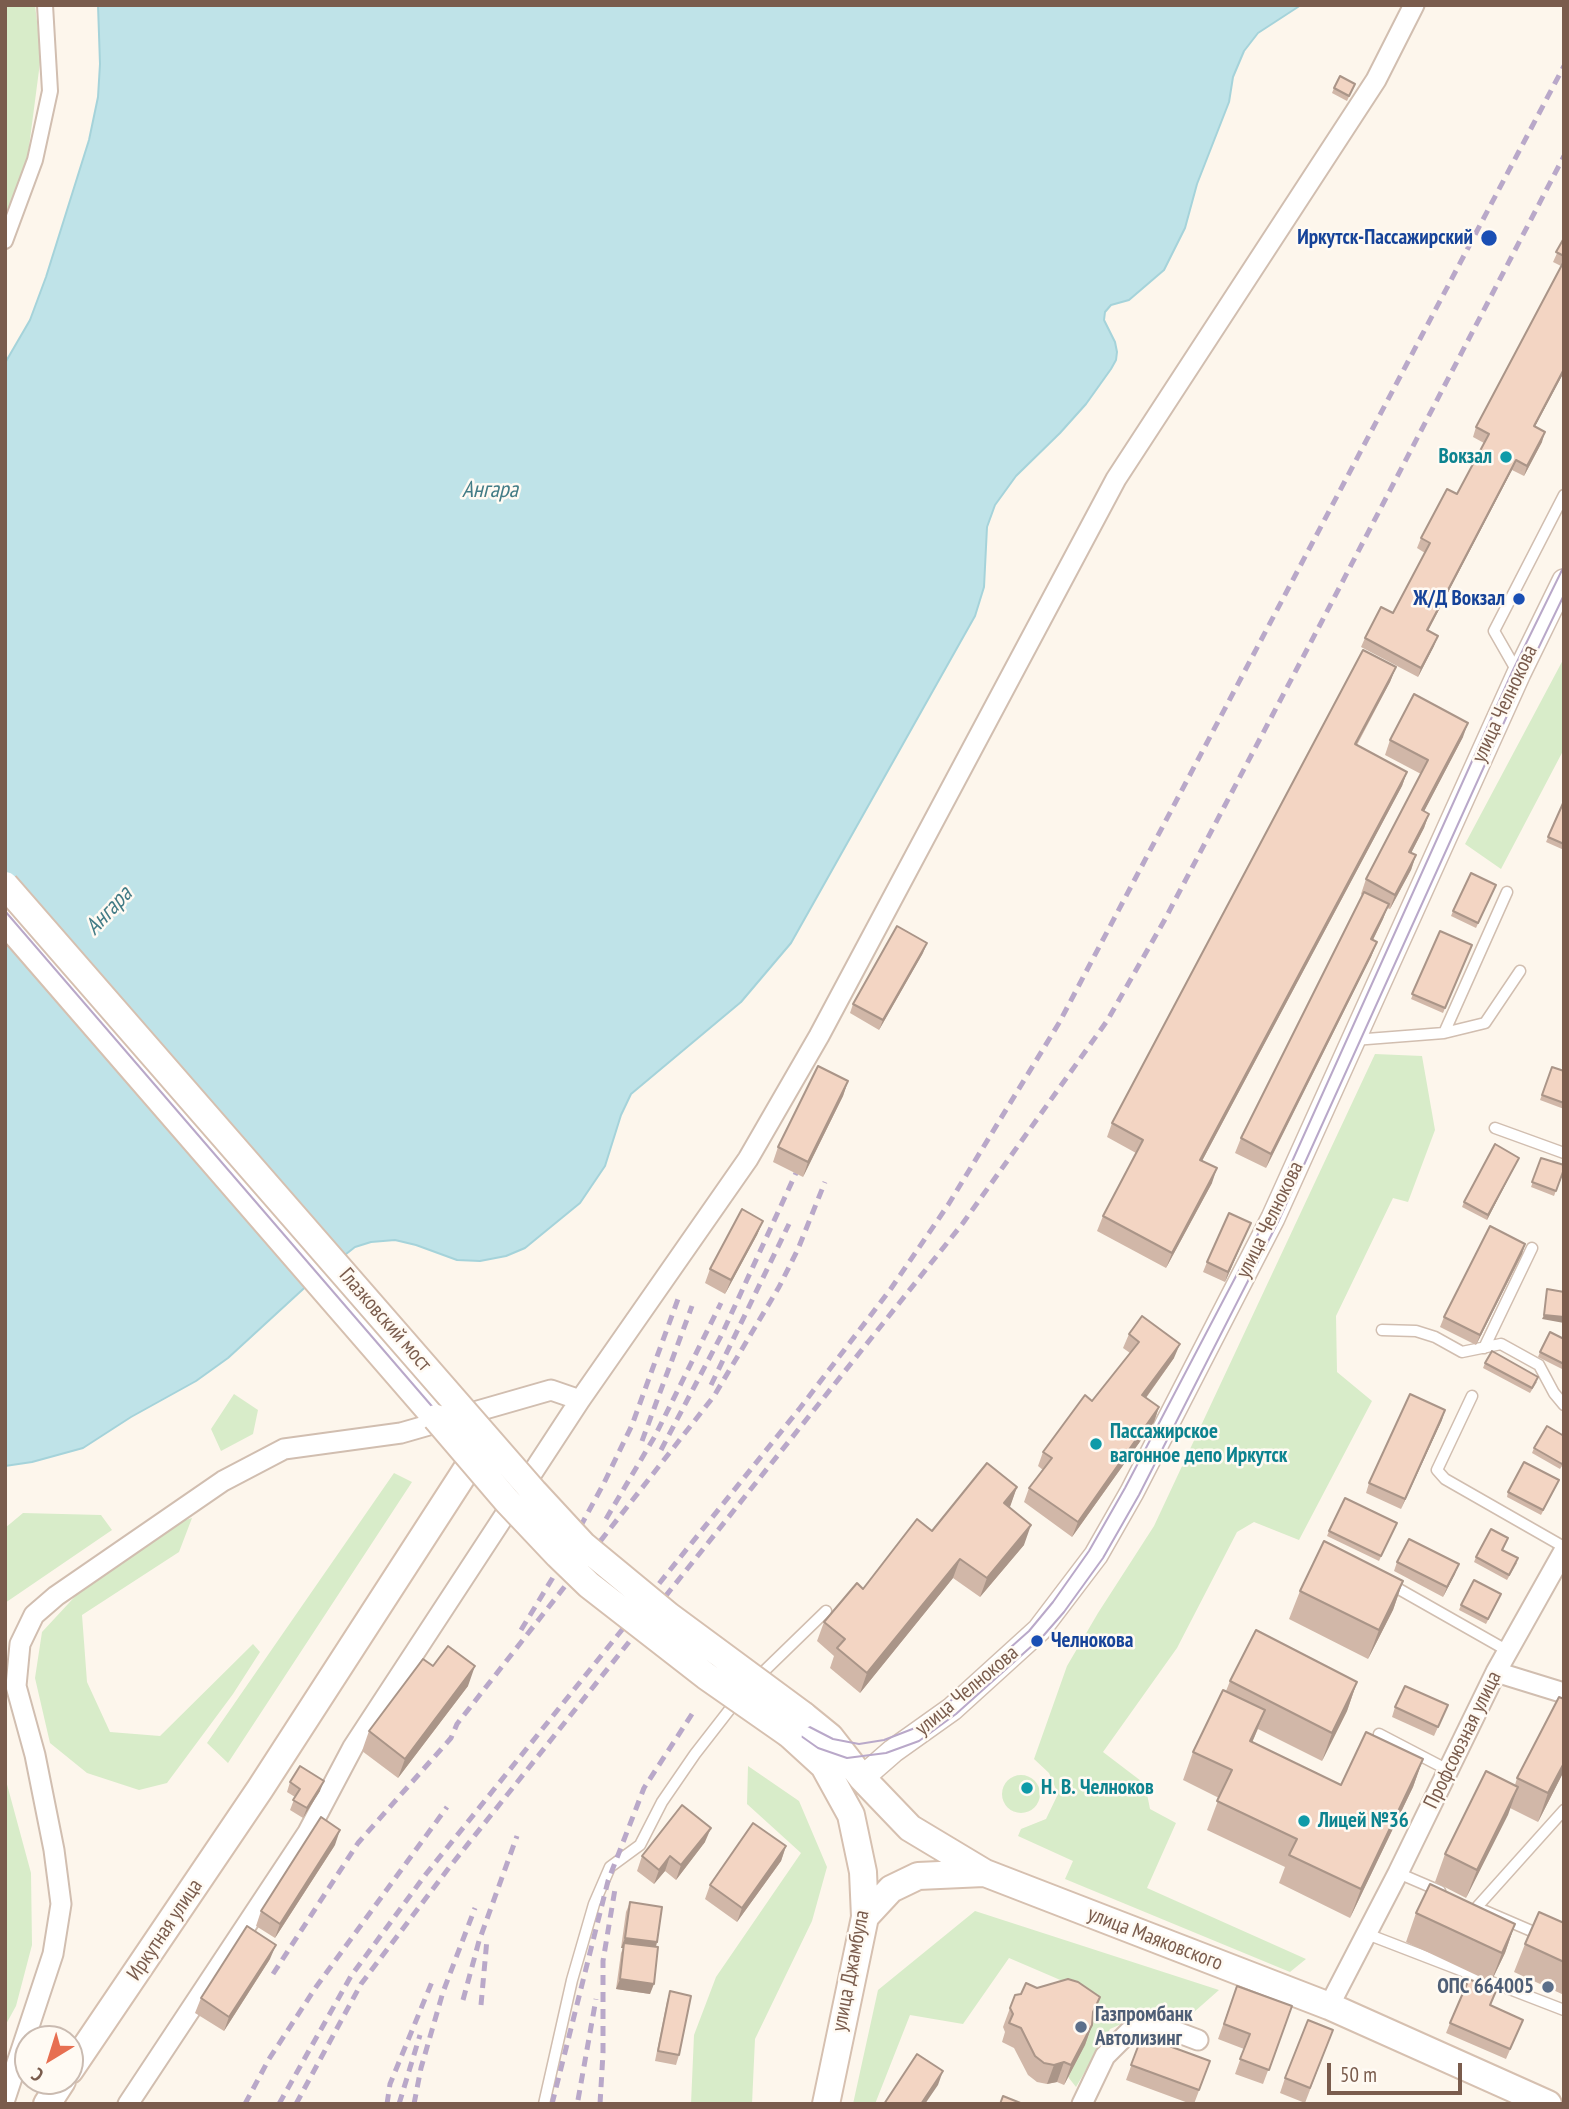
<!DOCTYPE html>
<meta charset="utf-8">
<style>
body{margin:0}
#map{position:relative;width:1569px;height:2109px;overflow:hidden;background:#fdf6ec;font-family:"PT Sans Narrow",sans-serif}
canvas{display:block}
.frame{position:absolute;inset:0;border:7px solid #7a5c4d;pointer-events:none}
.north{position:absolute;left:14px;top:2025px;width:70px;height:70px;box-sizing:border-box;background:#fffaf3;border:2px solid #cabbb1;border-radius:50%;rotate:218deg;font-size:19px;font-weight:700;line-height:28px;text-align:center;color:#7a5c4d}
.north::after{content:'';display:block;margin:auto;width:24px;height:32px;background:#e76f51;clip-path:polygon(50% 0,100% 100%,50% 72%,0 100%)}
.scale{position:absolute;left:1327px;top:2063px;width:135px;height:32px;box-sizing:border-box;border:4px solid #7a5c4d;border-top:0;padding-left:9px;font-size:21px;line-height:24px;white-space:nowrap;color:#7a5c4d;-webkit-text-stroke:5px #fffaf3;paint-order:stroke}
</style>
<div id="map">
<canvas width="1569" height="2109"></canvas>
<div class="frame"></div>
<div class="north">С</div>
<div class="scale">50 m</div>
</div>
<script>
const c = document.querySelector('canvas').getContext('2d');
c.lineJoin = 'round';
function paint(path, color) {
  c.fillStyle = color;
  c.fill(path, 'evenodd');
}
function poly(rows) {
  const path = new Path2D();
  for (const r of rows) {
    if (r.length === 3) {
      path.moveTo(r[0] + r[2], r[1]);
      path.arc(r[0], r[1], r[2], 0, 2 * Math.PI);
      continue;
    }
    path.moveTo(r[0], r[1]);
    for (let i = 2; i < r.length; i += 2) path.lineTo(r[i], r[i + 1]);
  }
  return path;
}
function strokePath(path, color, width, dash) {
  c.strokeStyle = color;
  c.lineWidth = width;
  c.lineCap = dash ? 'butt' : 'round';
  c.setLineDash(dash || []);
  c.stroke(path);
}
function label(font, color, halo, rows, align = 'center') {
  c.font = font + ' "PT Sans Narrow",sans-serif';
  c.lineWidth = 5;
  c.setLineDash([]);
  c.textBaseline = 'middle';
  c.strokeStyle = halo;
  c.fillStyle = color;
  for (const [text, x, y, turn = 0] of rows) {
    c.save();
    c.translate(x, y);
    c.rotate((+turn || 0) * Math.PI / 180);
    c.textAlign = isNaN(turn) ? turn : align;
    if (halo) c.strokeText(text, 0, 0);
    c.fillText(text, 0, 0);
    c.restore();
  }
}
paint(poly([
 [5,5,35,5,41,55,27,162,5,222],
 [1564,658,1564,749,1501,869,1465,844],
 [1375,1054,1422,1056,1435,1130,1408,1202,1393,1198,1336,1316,1337,1372,1372,1401,1299,1540,1254,1522,1237,1532,1177,1648,1103,1752,1145,1784,1150,1809,1176,1823,1147,1888,1306,1959,1290,1972,1065,1879,1073,1861,1018,1836,1021,1829,1046,1819,1058,1794,1049,1773,1034,1759,1067,1666,1098,1613,1154,1526],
 [234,1394,258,1410,253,1434,221,1451,211,1429],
 [394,1473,412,1482,228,1763,207,1743],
 [23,1513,101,1515,112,1530,5,1603,5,1528],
 [192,1518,179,1552,82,1615,87,1682,110,1732,160,1736,253,1644,260,1652,233,1694,167,1783,139,1790,87,1773,50,1743,35,1678,42,1632,81,1590,176,1523],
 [748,1766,799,1801,827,1867,812,1921,755,2039,752,2104,691,2104,694,2035,716,1977,801,1853,747,1804],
 [1021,1794,19],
 [5,1777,31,1873,32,1945,16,2006,5,2026],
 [975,1911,1219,1990,1185,2020,1153,2010,1110,2029,1076,2087,1065,2073,1100,1997,1009,1958,963,2024,910,2015,875,2104,853,2104,878,1990]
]), '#d8ecc9');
const water = poly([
 [98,5,1301,5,1258,33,1244,51,1233,77,1229,102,1197,184,1185,228,1164,270,1129,300,1111,305,1105,312,1104,320,1115,342,1117,352,1116,360,1111,369,1086,404,1060,433,1016,476,995,505,987,527,984,587,975,616,791,943,741,1002,631,1094,621,1115,605,1166,580,1203,525,1248,506,1256,480,1261,457,1260,416,1245,395,1240,371,1242,355,1247,313,1280,228,1358,196,1381,131,1417,83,1448,32,1462,5,1466,5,363,30,320,46,277,89,140,98,97,100,64,98,5]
]);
paint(water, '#bfe3e8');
strokePath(water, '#a5d3da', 2);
const service = poly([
 [1518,673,1494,631,1564,495],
 [1444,1033,1485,1023,1520,971],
 [1354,1040,1444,1033,1507,892],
 [1495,1128,1564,1153],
 [1382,1330,1416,1331,1435,1337,1462,1352,1501,1344,1539,1365,1554,1393,1564,1405],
 [1484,1348,1532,1248],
 [1472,1396,1437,1470,1445,1479,1564,1547],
 [1390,1584,1508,1651],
 [756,1679,826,1611],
 [1379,1734,1448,1770],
 [1398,1873,1440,1891],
 [1477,1907,1564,1810],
 [1485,1911,1564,1945],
 [1367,1934,1564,2010],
 [544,2104,572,1980,594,1904,610,1867,640,1845,662,1802,695,1754,737,1700]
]);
const pedestrian = poly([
 [5,241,35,160,50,91,45,5]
]);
const minor = poly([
 [1496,1672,1564,1693],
 [1329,2006,1398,1873,1496,1672,1564,1551],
 [5,2099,53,1954,61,1904,54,1850,35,1755,16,1686,20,1644,34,1615,56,1596,223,1481,284,1449,401,1433,551,1390,580,1400],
 [128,2104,308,1832,353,1747,580,1400,748,1159,819,1036,1116,479,1376,80,1414,5],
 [1082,2104,1105,2056,1129,2032,1153,2023,1198,2040]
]);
const tertiary = poly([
 [862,1778,893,1751,952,1709,1039,1630,1096,1555,1132,1492,1273,1218,1519,673,1564,581]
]);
const secondary = poly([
 [5,921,436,1418],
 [803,1715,830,1737,862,1778,910,1828,985,1873,1329,2006,1548,2104],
 [789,1734,824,1766,851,1815,863,1872,865,1917,826,2104],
 [865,1917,891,1889,918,1876,984,1873],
 [70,2070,260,1789,472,1461],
 [47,2104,62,2081]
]);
strokePath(service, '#d1beb0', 13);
strokePath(pedestrian, '#d1beb0', 18);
strokePath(minor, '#d1beb0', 23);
strokePath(tertiary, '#d1beb0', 26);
strokePath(secondary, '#d6c0b0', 30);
strokePath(service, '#fff', 10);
strokePath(pedestrian, '#fff', 14);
strokePath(minor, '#fff', 19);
strokePath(tertiary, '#fff', 23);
strokePath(secondary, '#fff', 26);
strokePath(poly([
 [5,892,534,1504,581,1553,717,1662,798,1721,833,1739,859,1744,884,1740,915,1728,947,1704,1029,1631,1053,1602,1089,1551,1125,1488,1268,1215,1513,670,1564,566],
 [5,911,461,1440,572,1562,709,1671,818,1748,847,1758,886,1753,919,1741,956,1714,1044,1635,1064,1612,1103,1558,1139,1495,1279,1220,1525,676,1564,595]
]), '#b9a8c9', 2);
strokePath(poly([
 [711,1385,789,1224],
 [642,1441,692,1306],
 [661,1450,722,1334,796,1173],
 [606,1519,655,1436,721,1303],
 [521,1630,552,1579,604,1483,632,1425,678,1299],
 [273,1974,358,1843,451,1738,457,1724,714,1396,779,1287,798,1249,825,1182],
 [463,2000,479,1941,517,1836],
 [481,2005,487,1939],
 [578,2100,596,1999],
 [245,2104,269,2059,316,1987,447,1807],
 [279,2104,351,1976,426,1874,800,1408,890,1290,948,1205,1059,1023,1564,66],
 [296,2104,361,1984,448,1869,963,1223,1107,1021,1164,921,1322,621,1564,156],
 [387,2104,390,2084,434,1977],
 [399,2104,420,2035],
 [414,2104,421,2068,443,1992,475,1908],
 [552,2104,608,1881,644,1788,692,1714],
 [600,2104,603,2053,603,1961,615,1889]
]), '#b9a8c9', 5, [10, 7]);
const secondaryBridge = poly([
 [5,885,534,1492,583,1545,669,1616,803,1715],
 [436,1418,507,1501,558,1555,589,1585,706,1676,789,1734]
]);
strokePath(secondaryBridge, '#d6c0b0', 30, []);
strokePath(secondaryBridge, '#fff', 26);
paint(poly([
 [1355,84,1347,101,1332,93,1334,88],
 [1564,238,1564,372,1535,426,1542,442,1524,476,1512,470,1428,631,1434,646,1418,677,1361,647,1365,638,1393,613,1425,553,1417,548,1421,538,1457,494,1484,443,1473,437,1476,427,1561,266,1553,262],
 [1396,667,1390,682,1357,745,1407,772,1402,786,1202,1161,1212,1183,1166,1268,1097,1231,1103,1216,1136,1153,1107,1137,1112,1123],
 [1463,737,1424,811,1429,814,1424,828,1411,853,1416,855,1411,870,1390,909,1387,908,1383,919,1373,940,1377,942,1371,957,1266,1168,1235,1153,1241,1138,1362,895,1361,894,1366,879,1421,774,1385,755,1390,740],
 [1564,801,1564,850,1546,842],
 [1494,890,1476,928,1451,916,1453,911],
 [1440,931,1472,945,1443,1013,1411,999],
 [923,953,879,1030,850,1013,853,1004],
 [1552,1067,1564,1071,1564,1109,1540,1100],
 [848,1081,843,1096,803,1177,773,1162,778,1147],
 [1541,1158,1564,1169,1554,1196,1531,1187],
 [1517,1162,1487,1220,1462,1207,1464,1202],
 [763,1221,757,1235,725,1294,705,1283,710,1269],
 [1251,1223,1225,1282,1203,1272,1207,1262],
 [1525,1244,1522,1254,1476,1345,1440,1327,1444,1317],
 [1129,1334,1174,1358,1146,1398,1159,1407,1154,1422,1072,1537,1024,1502,1029,1488,1043,1470,1038,1466,1043,1452,1092,1401,1130,1353,1123,1348],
 [1564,1339,1564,1370,1538,1357,1540,1352],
 [1485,1363,1537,1382,1530,1393,1483,1368],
 [1442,1420,1401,1509,1366,1493,1369,1483],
 [1534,1448,1564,1463,1560,1469,1532,1453],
 [1557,1485,1541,1515,1507,1497,1508,1492],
 [1017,1487,1009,1508,1024,1545,980,1597,953,1578,860,1693,830,1668,834,1656,817,1641,824,1622,932,1531],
 [1397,1523,1379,1561,1327,1536,1329,1531],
 [1508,1538,1503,1550,1517,1563,1507,1580,1474,1562,1476,1557],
 [1397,1562,1455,1574,1443,1597,1394,1571],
 [1403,1581,1393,1610,1368,1659,1289,1619,1300,1591],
 [1499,1599,1486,1624,1459,1610,1461,1605],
 [433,1666,468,1686,398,1778,362,1751,369,1731],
 [1230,1681,1357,1682,1347,1711,1322,1761,1258,1729,1252,1742,1341,1785,1423,1759,1413,1787,1350,1918,1279,1883,1285,1867,1207,1830,1219,1798,1183,1780,1193,1752,1226,1691],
 [1448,1705,1434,1736,1392,1717,1395,1707],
 [1564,1771,1538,1822,1510,1808,1466,1898,1435,1882,1445,1854,1515,1785,1517,1778],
 [290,1782,320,1791,303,1818,290,1810,295,1797,287,1792],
 [705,1842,676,1880,665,1871,654,1884,637,1871,642,1856],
 [335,1845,275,1938,256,1926,261,1911],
 [786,1846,781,1861,737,1922,705,1899,710,1885],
 [630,1902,657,1942,656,1947,650,1994,616,1989,621,1953,623,1948,621,1948,626,1912],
 [1416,1913,1515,1924,1505,1953,1491,1982,1406,1942],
 [1564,1923,1564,1995,1514,1972,1525,1944],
 [270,1959,224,2031,195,2013,201,1998],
 [1237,1986,1292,2006,1263,2084,1235,2074,1244,2049,1218,2039],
 [670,1991,679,2055,676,2065,655,2061,667,2001],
 [1491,2005,1523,2020,1506,2059,1446,2033,1450,2023],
 [1010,2008,1092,2019,1092,2025,1085,2045,1064,2085,1057,2082,1047,2084,1037,2082,1028,2075,1014,2048,1002,2042,1005,2032,1003,2027],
 [1333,2030,1305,2103,1280,2093,1285,2078],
 [1142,2036,1210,2061,1194,2104,1191,2104,1126,2080]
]), '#d1b7a8');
paint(poly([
 [1564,369,1564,372,1530,436,1534,426],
 [1545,432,1542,442,1524,476,1527,466],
 [1516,460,1512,470,1423,640,1427,630],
 [1438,636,1434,646,1418,677,1421,668],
 [1396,667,1390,682,1349,758,1355,744],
 [1468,723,1463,737,1417,825,1422,810],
 [1407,772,1402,786,1195,1174,1200,1160],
 [1429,814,1424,828,1404,867,1409,852],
 [1416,855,1411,870,1390,909,1395,895],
 [1389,904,1383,919,1366,954,1371,939],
 [1377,942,1371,957,1266,1168,1271,1154],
 [927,943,923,953,879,1030,883,1020],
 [848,1081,843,1096,803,1177,808,1162],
 [1519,1158,1517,1162,1487,1220,1488,1215],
 [1217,1168,1212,1183,1166,1268,1172,1253],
 [763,1221,757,1235,725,1294,731,1280],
 [1251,1223,1247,1232,1225,1282,1228,1272],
 [1525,1244,1522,1254,1476,1345,1480,1335],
 [1544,1315,1564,1317,1564,1323,1542,1319],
 [1180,1344,1174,1358,1137,1410,1142,1395],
 [1159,1407,1154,1422,1072,1537,1078,1522],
 [1445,1410,1442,1420,1401,1509,1405,1499],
 [1017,1487,1010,1507,997,1523,1004,1503],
 [1031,1525,1024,1545,980,1597,987,1578],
 [960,1559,953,1578,860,1693,867,1673],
 [1459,1564,1455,1574,1443,1597,1447,1587],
 [1403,1581,1393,1610,1368,1659,1379,1630],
 [475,1666,468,1686,398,1778,405,1759],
 [1357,1682,1347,1711,1322,1761,1332,1733],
 [1265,1710,1254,1738,1239,1770,1250,1741],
 [1423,1759,1413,1787,1350,1918,1361,1889],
 [1564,1763,1564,1771,1538,1822,1548,1793],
 [324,1781,320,1791,303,1818,307,1808],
 [1518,1787,1508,1815,1466,1898,1477,1870],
 [711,1828,705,1842,676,1880,681,1865],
 [340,1830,335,1845,275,1938,280,1924],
 [786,1846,781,1861,737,1922,742,1908],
 [670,1856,665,1871,654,1884,659,1870],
 [1515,1924,1505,1953,1491,1982,1502,1953],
 [625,1938,657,1942,654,1952,624,1943,623,1948,621,1948],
 [276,1945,270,1959,224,2031,229,2017],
 [620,1979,654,1984,650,1994,616,1989],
 [1092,2025,1085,2045,1064,2085,1071,2065],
 [1064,2062,1057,2082,1047,2084,1054,2065],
 [943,2071,938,2085,925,2104,921,2104]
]), '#aa9588');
const building = poly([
 [1340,76,1355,84,1349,96,1334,88,1340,76],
 [1564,238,1564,256,1556,252,1564,238],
 [1564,261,1564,369,1534,426,1545,432,1527,466,1516,460,1427,630,1438,636,1421,668,1365,638,1381,607,1393,613,1430,543,1421,538,1447,489,1457,494,1489,434,1476,427,1564,261],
 [1363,650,1396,667,1355,744,1407,772,1200,1160,1217,1168,1172,1253,1103,1216,1143,1140,1112,1123,1363,650],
 [1414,694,1468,723,1422,810,1429,814,1409,852,1416,855,1395,895,1366,879,1428,760,1390,740,1414,694],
 [1564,801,1564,844,1548,837,1564,801],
 [1471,873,1496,885,1478,923,1453,911,1471,873],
 [1364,892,1389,904,1371,939,1377,942,1271,1154,1241,1138,1364,892],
 [897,926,927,943,883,1020,853,1004,897,926],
 [1440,931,1472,945,1445,1008,1412,994,1440,931],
 [818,1066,848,1081,808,1162,778,1147,818,1066],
 [1552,1067,1564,1071,1564,1103,1542,1095,1552,1067],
 [1495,1144,1519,1158,1488,1215,1464,1202,1495,1144],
 [1541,1158,1564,1165,1564,1169,1556,1191,1532,1182,1541,1158],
 [742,1209,763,1221,731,1280,710,1269,742,1209],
 [1229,1213,1251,1223,1228,1272,1207,1262,1229,1213],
 [1490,1226,1525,1244,1480,1335,1444,1317,1490,1226],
 [1547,1289,1564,1292,1564,1317,1544,1315,1547,1289],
 [1142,1316,1180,1344,1142,1395,1159,1407,1078,1522,1029,1488,1052,1458,1043,1452,1085,1395,1092,1401,1139,1342,1129,1334,1142,1316],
 [1550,1332,1564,1339,1564,1364,1540,1352,1550,1332],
 [1492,1351,1538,1377,1532,1388,1485,1363,1492,1351],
 [1410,1394,1445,1410,1405,1499,1369,1483,1410,1394],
 [1547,1426,1564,1436,1564,1461,1562,1464,1534,1448,1547,1426],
 [1524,1462,1559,1480,1543,1510,1508,1492,1524,1462],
 [987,1463,1017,1487,1004,1503,1031,1525,987,1578,960,1559,867,1673,837,1648,845,1639,824,1622,857,1583,863,1589,917,1519,932,1531,987,1463],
 [1345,1498,1397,1523,1381,1556,1329,1531,1345,1498],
 [1491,1529,1508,1538,1502,1550,1518,1558,1509,1575,1476,1557,1491,1529],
 [1409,1539,1459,1564,1447,1587,1397,1562,1409,1539],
 [1324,1541,1403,1581,1379,1630,1300,1591,1324,1541],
 [1474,1580,1501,1594,1488,1619,1461,1605,1474,1580],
 [1256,1630,1357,1682,1332,1733,1230,1681,1256,1630],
 [448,1646,475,1666,405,1759,369,1731,423,1659,433,1666,448,1646],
 [1405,1686,1448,1705,1438,1727,1395,1707,1405,1686],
 [1223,1690,1265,1710,1250,1741,1341,1785,1366,1732,1423,1759,1361,1889,1289,1855,1297,1839,1217,1801,1232,1770,1193,1752,1223,1690],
 [1559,1697,1564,1699,1564,1763,1548,1793,1517,1778,1559,1697],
 [300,1766,324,1781,307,1808,293,1800,300,1789,290,1782,300,1766],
 [1486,1771,1518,1787,1477,1870,1445,1854,1486,1771],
 [682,1805,711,1828,681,1865,670,1856,659,1870,642,1856,682,1805],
 [321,1817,340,1830,280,1924,261,1911,321,1817],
 [753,1823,786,1846,742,1908,710,1885,753,1823],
 [1430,1884,1515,1924,1502,1953,1416,1913,1430,1884],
 [630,1902,662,1907,657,1942,625,1938,630,1902],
 [1539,1912,1564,1923,1564,1962,1525,1944,1539,1912],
 [247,1926,276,1945,229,2017,201,1998,247,1926],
 [624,1943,658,1947,654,1984,620,1979,624,1943],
 [1068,1979,1078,1982,1100,1997,1093,2012,1092,2025,1071,2065,1064,2062,1054,2065,1044,2063,1035,2056,1021,2028,1009,2023,1013,2014,1010,2008,1015,1995,1021,1994,1026,1983,1037,1988,1068,1979],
 [1469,1979,1496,1991,1490,2005,1523,2020,1510,2049,1450,2023,1469,1979],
 [1237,1986,1292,2006,1269,2070,1240,2059,1250,2034,1224,2024,1237,1986],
 [670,1991,691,1996,679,2055,658,2051,670,1991],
 [1308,2020,1333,2030,1310,2088,1285,2078,1308,2020],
 [1142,2036,1210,2061,1199,2090,1131,2065,1142,2036],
 [917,2054,943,2071,921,2104,884,2104,917,2054],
 [1003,2096,1023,2104,1000,2104,1003,2096]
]);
paint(building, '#f3d5c3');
strokePath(building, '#aa9588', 2);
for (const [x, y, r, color] of [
 [1489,238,9,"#1a4fb4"],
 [1506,457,7,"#0f9aa8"],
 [1519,599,7,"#1a4fb4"],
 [1096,1444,7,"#0f9aa8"],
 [1037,1641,7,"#1a4fb4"],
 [1027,1788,7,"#0f9aa8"],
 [1304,1821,7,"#0f9aa8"],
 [1548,1987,7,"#5c6f8a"],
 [1081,2027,7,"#5c6f8a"]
]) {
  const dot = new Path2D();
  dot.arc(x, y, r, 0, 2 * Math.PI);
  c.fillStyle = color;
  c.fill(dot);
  strokePath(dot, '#fffaf3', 2.5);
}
label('bold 21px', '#164399', '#fffaf3', [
 ["Иркутск-Пассажирский",1473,238],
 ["Ж/Д Вокзал",1505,599],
 ["Челнокова",1051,1641,"left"]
], 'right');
label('bold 21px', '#0d838f', '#fffaf3', [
 ["Вокзал",1492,457,"right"],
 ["Пассажирское",1110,1432],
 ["вагонное депо Иркутск",1110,1456],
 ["Н. В. Челноков",1041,1788],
 ["Лицей №36",1318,1821]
], 'left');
label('21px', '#7a5c4d', '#fffaf3', [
 ["улица Челнокова",1505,704,-65],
 ["улица Челнокова",1270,1220,-64],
 ["Глазковский мост",385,1320,49],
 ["улица Челнокова",967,1691,-40],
 ["Профсоюзная улица",1463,1740,-64],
 ["Иркутная улица",165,1930,-56],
 ["улица Маяковского",1155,1939,21],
 ["улица Джамбула",851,1971,-79]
]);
label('bold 21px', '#4e5e75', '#fffaf3', [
 ["ОПС 664005",1534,1987],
 ["Газпромбанк",1095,2015,"left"],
 ["Автолизинг",1095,2039,"left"]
], 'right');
label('italic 23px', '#437c86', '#fffaf3', [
 ["Ангара",490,490],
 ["Ангара",109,911,-47]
]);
</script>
